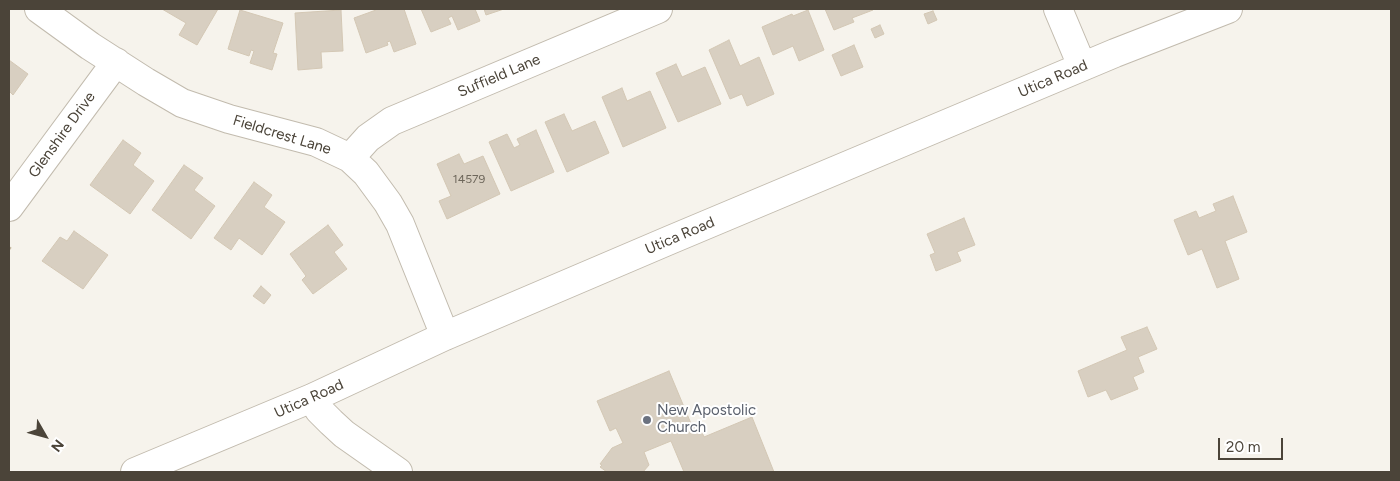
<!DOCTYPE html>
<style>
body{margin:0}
#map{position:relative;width:1400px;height:481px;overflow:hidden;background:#f6f3ec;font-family:Figtree,sans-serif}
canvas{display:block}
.frame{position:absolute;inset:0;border:10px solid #4b4439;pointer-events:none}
.north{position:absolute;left:20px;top:411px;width:50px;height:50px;-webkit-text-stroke:4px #fff;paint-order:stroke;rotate:128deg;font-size:14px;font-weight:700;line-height:20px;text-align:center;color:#4b4439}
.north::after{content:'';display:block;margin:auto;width:18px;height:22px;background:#4b4439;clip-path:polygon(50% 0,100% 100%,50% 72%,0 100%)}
.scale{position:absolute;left:1218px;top:438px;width:65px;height:22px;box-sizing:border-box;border:2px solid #4b4439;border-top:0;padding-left:6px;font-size:15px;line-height:18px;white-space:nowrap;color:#4b4439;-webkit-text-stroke:4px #fff;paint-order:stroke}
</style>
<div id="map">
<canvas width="1400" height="481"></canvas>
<div class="frame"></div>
<div class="north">N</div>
<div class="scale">20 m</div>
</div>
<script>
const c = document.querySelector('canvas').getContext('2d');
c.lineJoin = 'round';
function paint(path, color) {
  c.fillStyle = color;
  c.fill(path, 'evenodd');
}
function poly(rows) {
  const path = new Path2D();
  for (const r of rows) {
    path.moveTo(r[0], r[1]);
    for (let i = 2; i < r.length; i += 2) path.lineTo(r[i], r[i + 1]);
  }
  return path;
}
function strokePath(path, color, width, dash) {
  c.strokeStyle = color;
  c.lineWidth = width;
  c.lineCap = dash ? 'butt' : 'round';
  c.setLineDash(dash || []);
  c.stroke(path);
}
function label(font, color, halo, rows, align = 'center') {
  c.font = font + ' Figtree,sans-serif';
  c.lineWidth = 4;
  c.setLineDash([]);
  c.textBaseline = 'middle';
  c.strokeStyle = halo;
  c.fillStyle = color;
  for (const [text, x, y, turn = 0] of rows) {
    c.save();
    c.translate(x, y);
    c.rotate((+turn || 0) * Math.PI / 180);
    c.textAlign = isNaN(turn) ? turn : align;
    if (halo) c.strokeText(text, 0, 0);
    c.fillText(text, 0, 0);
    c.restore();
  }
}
const building = poly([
 [162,9,218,9,197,45,179,35,186,23,162,9],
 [375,9,404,9,416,44,394,52,390,41,387,42,388,45,366,53,354,18,376,10,375,9],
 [421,9,475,9,480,21,458,30,452,16,448,18,451,24,431,32,421,9],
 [484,9,504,9,486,15,484,9],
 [825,9,873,9,873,10,852,18,854,22,834,30,825,9],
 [240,10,283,23,273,53,277,54,272,70,250,63,254,51,251,50,249,56,228,49,240,10],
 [341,10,343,51,321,52,322,68,298,70,295,13,341,10],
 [808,10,824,50,799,61,793,46,773,55,762,27,792,14,793,16,808,10],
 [933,11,937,20,928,24,924,14,933,11],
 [880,25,884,34,875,38,871,29,880,25],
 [729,40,740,66,759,57,774,94,747,106,742,94,730,99,709,50,729,40],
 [854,45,863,67,841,76,832,55,854,45],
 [9,60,28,74,13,95,9,91,9,60],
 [676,64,682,77,705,67,721,104,678,122,656,73,676,64],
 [622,88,627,101,650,91,666,128,623,147,602,97,622,88],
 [564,114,572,131,595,121,609,153,567,172,545,122,564,114],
 [536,130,554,172,511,191,489,142,507,134,514,148,520,145,517,139,536,130],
 [123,140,141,153,133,165,154,181,130,214,90,185,123,140],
 [459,154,464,164,483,156,500,194,447,219,439,201,451,196,437,164,459,154],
 [184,165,203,178,194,190,215,206,191,239,152,210,184,165],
 [254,182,272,195,264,207,285,222,262,255,239,238,231,250,214,238,254,182],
 [1233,196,1247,232,1225,241,1239,279,1217,288,1202,249,1188,255,1174,220,1196,211,1199,218,1216,211,1213,204,1233,196],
 [964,218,975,245,957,252,961,261,936,271,930,255,935,253,927,234,964,218],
 [328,225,343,245,334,252,347,269,313,294,302,280,306,276,290,254,328,225],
 [74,231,108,255,83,289,42,261,60,237,67,241,74,231],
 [261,286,271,295,264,304,253,296,261,286],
 [1147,327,1157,349,1138,357,1144,372,1133,377,1138,389,1111,400,1106,390,1088,397,1078,371,1127,350,1121,337,1147,327],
 [669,371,692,426,698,423,704,437,752,417,774,472,684,472,671,441,644,452,649,465,643,472,607,472,600,467,602,465,600,464,612,448,623,443,616,428,610,431,597,401,669,371]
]);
paint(building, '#d8cfc1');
strokePath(building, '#d3c7b4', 1);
const minor = poly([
 [39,9,90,46,146,82,182,103,229,119,316,142,350,158,366,173,388,203,400,224,445,336],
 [1058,9,1082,66],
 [350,158,368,138,392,121,658,9],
 [9,207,116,62],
 [312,398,319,410,331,422,344,434,398,472],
 [135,472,312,398,445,336,670,240,1115,53,1228,9]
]);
strokePath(minor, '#c2bbae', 30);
strokePath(poly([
 [9,249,11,246]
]), '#c4b79f', 3, [2.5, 2.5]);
strokePath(minor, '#fff', 28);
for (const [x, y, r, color] of [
 [647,420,5,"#6b7280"]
]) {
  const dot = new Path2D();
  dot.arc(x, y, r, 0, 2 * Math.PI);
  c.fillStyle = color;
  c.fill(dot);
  strokePath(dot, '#fff', 2);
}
label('12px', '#6e675b', null, [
 ["14579",469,179]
]);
label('15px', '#4b4439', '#fff', [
 ["Suffield Lane",499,76,-23],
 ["Utica Road",1053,79,-23],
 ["Glenshire Drive",62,135,-54],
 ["Fieldcrest Lane",282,135,17],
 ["Utica Road",680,236,-23],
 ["Utica Road",309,399,-24]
]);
label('15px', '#5b616d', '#fff', [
 ["New Apostolic",657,411],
 ["Church",657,428]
], 'left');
</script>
